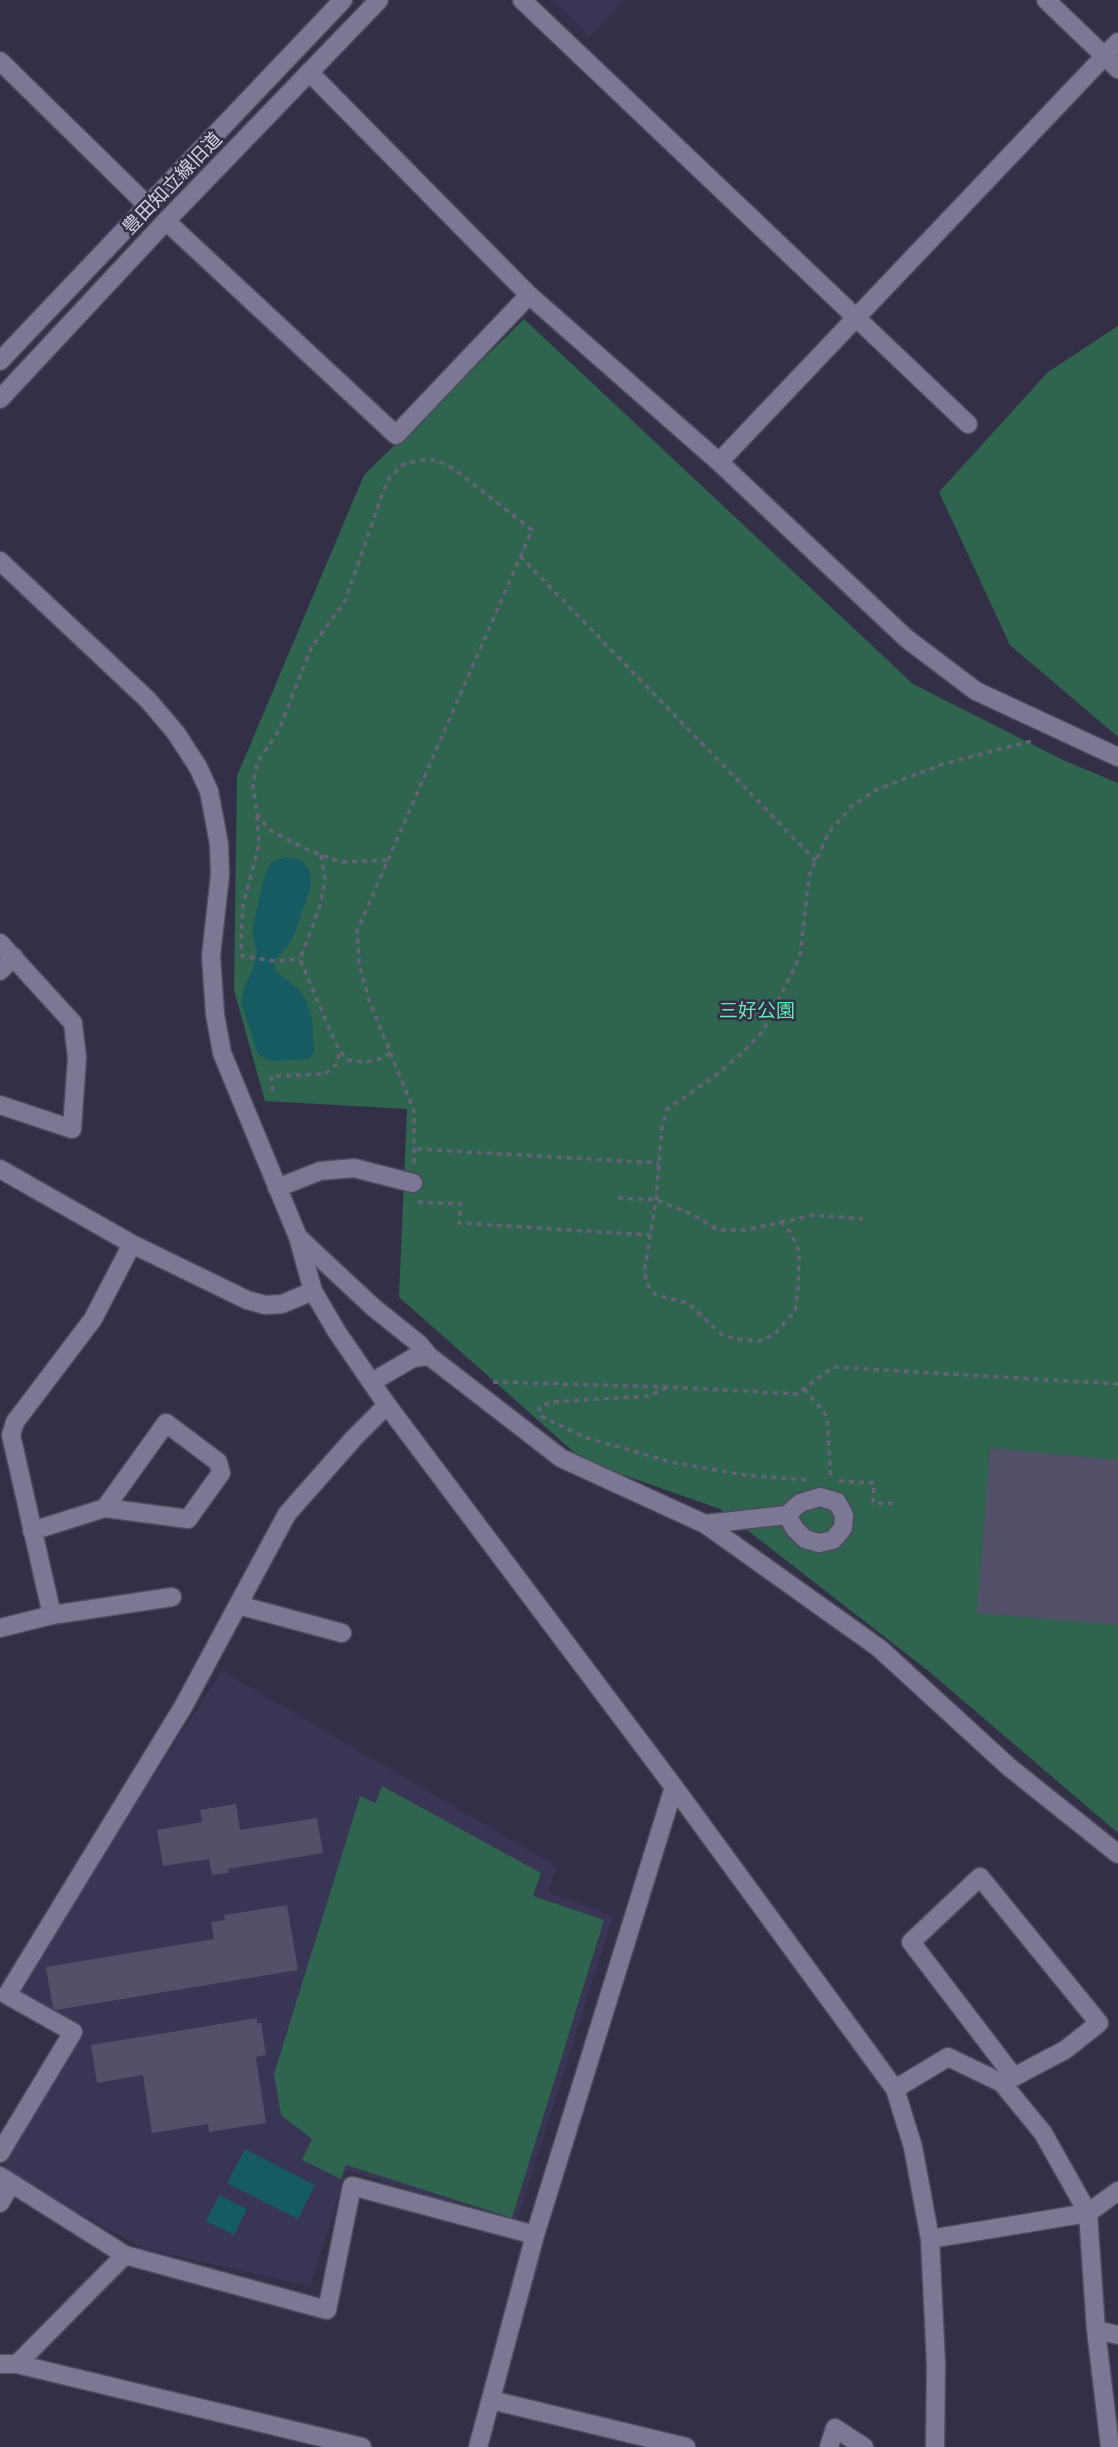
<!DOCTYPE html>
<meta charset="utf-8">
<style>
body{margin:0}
canvas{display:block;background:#322f47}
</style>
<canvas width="1118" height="2447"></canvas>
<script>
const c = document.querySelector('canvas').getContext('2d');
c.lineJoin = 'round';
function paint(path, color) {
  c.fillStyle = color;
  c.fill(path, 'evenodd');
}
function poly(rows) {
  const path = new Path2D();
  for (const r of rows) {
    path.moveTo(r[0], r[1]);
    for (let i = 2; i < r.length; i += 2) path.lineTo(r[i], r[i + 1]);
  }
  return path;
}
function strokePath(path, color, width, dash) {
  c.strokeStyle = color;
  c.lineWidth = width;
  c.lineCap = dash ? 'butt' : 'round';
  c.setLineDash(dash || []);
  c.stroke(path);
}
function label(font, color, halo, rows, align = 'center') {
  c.font = font + ' Arial,"Noto Sans JP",sans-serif';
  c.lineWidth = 5;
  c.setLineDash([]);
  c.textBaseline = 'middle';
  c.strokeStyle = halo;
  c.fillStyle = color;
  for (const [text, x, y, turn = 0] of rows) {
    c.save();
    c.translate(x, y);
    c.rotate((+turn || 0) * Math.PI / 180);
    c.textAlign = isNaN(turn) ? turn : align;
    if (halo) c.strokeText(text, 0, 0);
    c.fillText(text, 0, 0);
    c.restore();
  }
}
paint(poly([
 [552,0,624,0,589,36],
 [222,1671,557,1867,548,1892,613,1916,516,2224,347,2170,310,2286,142,2248,2,2169,82,2031,12,1994]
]), '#393554');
paint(poly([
 [524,319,913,684,1063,760,1118,783,1118,1833,926,1669,720,1509,584,1461,399,1297,407,1109,265,1101,234,990,237,776,364,475],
 [1118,326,1118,737,1010,645,939,492,1048,372],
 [382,1786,541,1873,533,1896,604,1920,512,2218,346,2165,341,2179,302,2160,312,2139,281,2115,274,2074,360,1796,376,1803]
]), '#2f644e');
paint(poly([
 [286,857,301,860,310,871,311,886,294,935,287,947,274,960,275,971,300,990,307,1002,312,1019,314,1052,309,1059,274,1061,266,1059,258,1054,241,1002,245,985,253,969,257,952,252,931,265,874,271,862],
 [245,2149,315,2185,298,2219,227,2183],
 [219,2195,247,2209,234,2235,206,2221]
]), '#175b62');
paint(poly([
 [990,1448,1118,1460,1118,1625,977,1613],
 [236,1804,240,1830,317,1818,323,1853,228,1869,229,1873,212,1875,209,1859,163,1866,157,1830,202,1822,200,1810],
 [287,1905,298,1970,56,2010,53,2008,46,1967,214,1939,211,1922,225,1920,224,1915],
 [257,2018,257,2023,261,2023,266,2055,256,2057,266,2123,209,2132,208,2124,152,2133,143,2075,97,2083,91,2045]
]), '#53506a');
const minor = poly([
 [522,0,968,424],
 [1046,0,1118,69],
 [0,61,148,206],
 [309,72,529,295,719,462,907,639,976,691,1118,757],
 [166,221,396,435,529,295],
 [0,361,343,0],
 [0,399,166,221,379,0],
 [719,462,1118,42],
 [0,561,148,700,176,733,198,767,209,791,219,844,220,875,211,956,215,1014,222,1053,298,1237,313,1291,337,1332,387,1405,674,1787,895,2089,913,2147,930,2239,936,2364,935,2447],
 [0,943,73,1023,77,1058,72,1129,0,1105],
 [0,971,14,957],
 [0,1169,132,1244,247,1300,265,1305,282,1304,313,1291],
 [277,1188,320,1171,354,1168,413,1183],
 [298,1237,373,1307,419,1344,429,1356],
 [372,1382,413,1358,429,1356,561,1458,705,1524,879,1648,1009,1767,1118,1854],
 [705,1524,787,1515,800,1503,820,1497,837,1502,844,1515,843,1528,833,1540,819,1543,805,1539,795,1529,787,1515],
 [32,1531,105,1508,188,1519,221,1473,218,1462,166,1423,105,1508],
 [238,1605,342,1633],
 [52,1615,11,1435,15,1422,93,1319,132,1244],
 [0,1628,52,1615,172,1597],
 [1002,2083,1014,2077,1042,2062,1065,2050,1099,2023,980,1877,911,1942,1014,2077],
 [895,2089,948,2057,1002,2083,1043,2133,1088,2213,1096,2330,1110,2447],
 [0,2153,73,2032,7,1995,183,1707,287,1514,354,1438,387,1405],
 [0,2176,125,2255,327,2310,352,2186,535,2235],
 [0,2203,11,2184],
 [930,2239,1088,2213,1118,2191],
 [1096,2330,1118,2335],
 [0,2364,17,2364,362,2447],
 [17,2364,125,2255],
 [491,2400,686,2447],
 [478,2447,535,2235,674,1787],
 [829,2447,835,2428,864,2447]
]);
strokePath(minor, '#4e4b5f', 21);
strokePath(poly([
 [520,556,816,861],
 [257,816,259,844,243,906,241,941,242,956,274,961,300,959],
 [321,855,325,879,320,906,300,959,328,1026,339,1050,348,1060,365,1062,380,1059,391,1053],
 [387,860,341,862,308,850,271,831,257,814,253,786,257,763,279,730,311,648,345,601,387,481,402,465,420,460,436,460,454,469,532,530,357,931,359,964,369,1000,414,1111,414,1165],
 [273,1091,271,1076,325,1074,338,1063,339,1050],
 [417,1149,659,1163],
 [618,1198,656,1200,692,1214,718,1230,746,1230,813,1215,863,1219],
 [418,1202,461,1204,459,1223,650,1235],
 [780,1222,791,1233,799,1251,798,1288,795,1311,774,1335,759,1341,736,1339,721,1334,688,1303,656,1295,646,1283,645,1268,656,1200,662,1127,667,1109,714,1077,742,1053,763,1031,800,956,809,876,829,832,852,806,876,790,940,765,1035,740],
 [493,1382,669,1387,797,1394,833,1367,1118,1384],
 [667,1388,648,1396,551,1402,539,1407,541,1416,584,1437,671,1462,744,1475,807,1480],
 [804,1389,827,1416,831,1480],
 [839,1481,874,1483,873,1503,897,1504]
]), '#656277', 3.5, [5, 5]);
strokePath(minor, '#7b7894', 18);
label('19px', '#d3d2e1', '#322f47', [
 ["豊田知立線旧道",173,184,-46]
]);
label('19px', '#65eab5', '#322f47', [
 ["三好公園",757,1012]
]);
</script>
